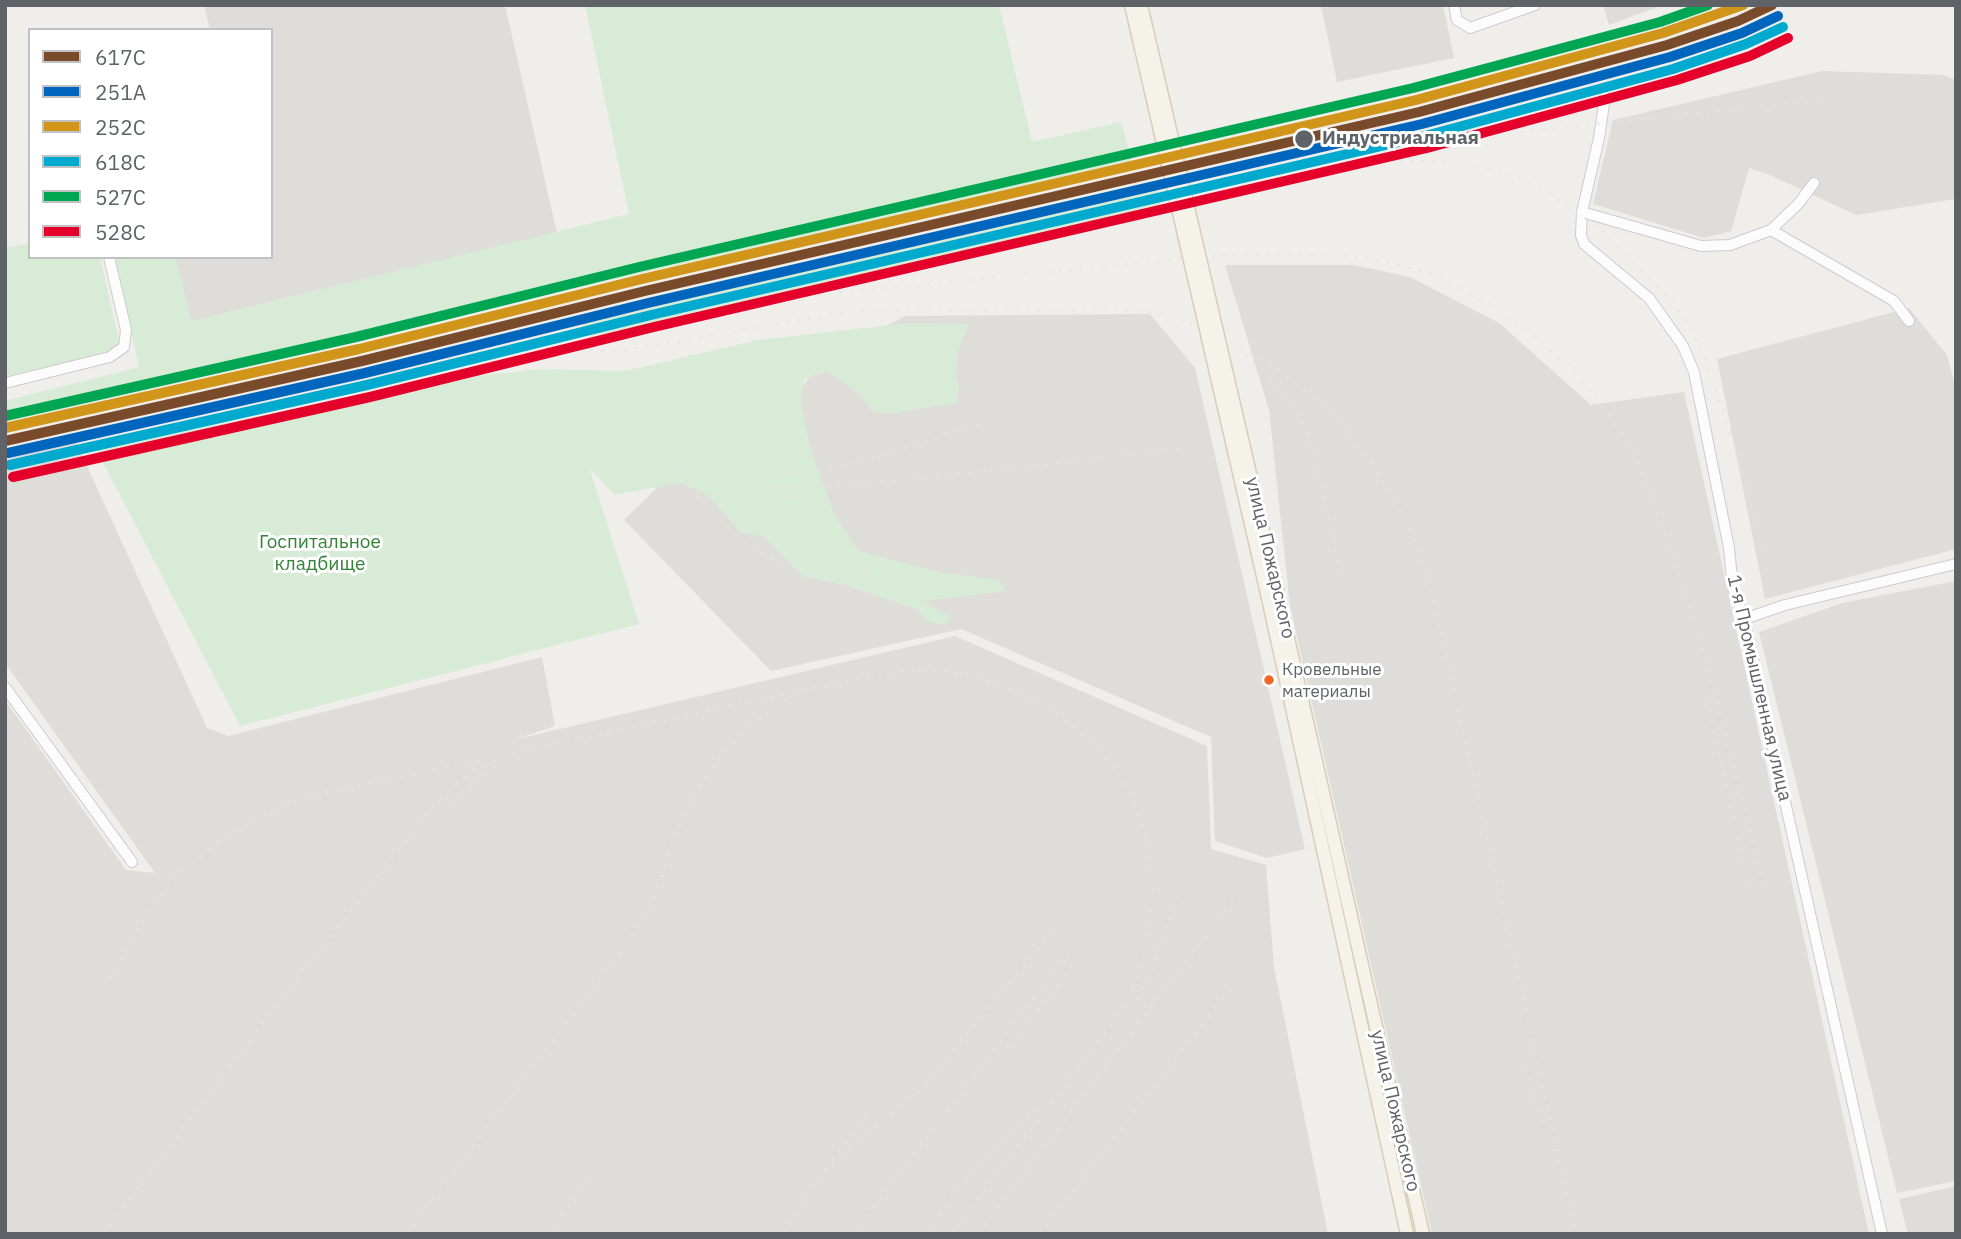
<!DOCTYPE html>
<meta charset="utf-8">
<style>
body{margin:0}
#map{position:relative;width:1961px;height:1239px;overflow:hidden;background:#efeeea;font-family:"IBM Plex Sans",sans-serif}
canvas{display:block}
.frame{position:absolute;inset:0;border:7px solid #5f6368;pointer-events:none}
.legend{position:absolute;left:28px;top:28px;width:245px;height:231px;box-sizing:border-box;background:#fff;border:2px solid #bfc1c3;margin:0;padding:9px 12px;list-style:none;font-size:21px;color:#5f6368}
.legend li{display:flex;align-items:center;gap:14px;height:35px}
.legend b{width:35px;border:2px solid #bfc1c3}
</style>
<div id="map">
<canvas width="1961" height="1239"></canvas>
<div class="frame"></div>
<ul class="legend">
<li><b style="height:9px;background:#7a4b2a"></b>617C</li>
<li><b style="height:9px;background:#0065bd"></b>251А</li>
<li><b style="height:9px;background:#d1951a"></b>252С</li>
<li><b style="height:9px;background:#00a9ce"></b>618С</li>
<li><b style="height:9px;background:#00a651"></b>527С</li>
<li><b style="height:9px;background:#e4002b"></b>528С</li>
</ul>
</div>
<script>
const c = document.querySelector('canvas').getContext('2d');
c.lineJoin = 'round';
function paint(path, color) {
  c.fillStyle = color;
  c.fill(path, 'evenodd');
}
function poly(rows) {
  const path = new Path2D();
  for (const r of rows) {
    path.moveTo(r[0], r[1]);
    for (let i = 2; i < r.length; i += 2) path.lineTo(r[i], r[i + 1]);
  }
  return path;
}
function strokePath(path, color, width, dash) {
  c.strokeStyle = color;
  c.lineWidth = width;
  c.lineCap = dash ? 'butt' : 'round';
  c.setLineDash(dash || []);
  c.stroke(path);
}
function label(font, color, halo, rows, align = 'center') {
  c.font = font + ' "IBM Plex Sans",sans-serif';
  c.lineWidth = 6;
  c.setLineDash([]);
  c.textBaseline = 'middle';
  c.strokeStyle = halo;
  c.fillStyle = color;
  for (const [text, x, y, turn = 0] of rows) {
    c.save();
    c.translate(x, y);
    c.rotate((+turn || 0) * Math.PI / 180);
    c.textAlign = isNaN(turn) ? turn : align;
    if (halo) c.strokeText(text, 0, 0);
    c.fillText(text, 0, 0);
    c.restore();
  }
}
paint(poly([
 [204,5,505,5,562,255,144,361,121,257,271,257,271,30,210,30],
 [1321,5,1443,5,1454,58,1337,82],
 [1603,5,1663,5,1609,25],
 [1822,71,1944,75,1956,80,1956,199,1856,215,1770,175,1749,168,1731,231,1704,238,1593,204,1613,120],
 [1225,265,1354,265,1410,277,1499,323,1591,405,1684,392,1869,1234,1432,1234,1290,606,1269,410],
 [1909,308,1947,355,1956,390,1956,549,1765,599,1717,359],
 [1150,314,1195,368,1305,849,1267,858,1215,841,1211,737,961,629,771,671,624,520,673,472,801,388,820,362,905,316],
 [75,440,207,728,228,736,542,657,555,726,513,740,955,636,1207,746,1211,849,1266,865,1274,967,1328,1234,5,1234,5,700,126,870,155,873,5,663,5,460],
 [1956,581,1956,1181,1897,1193,1759,632,1842,603],
 [1956,1186,1956,1234,1908,1234,1899,1199]
]), '#dfddda');
paint(poly([
 [585,5,999,5,1032,142,1121,122,1134,169,645,272,5,422,5,401,139,367,114,257,176,257,191,321,629,214],
 [1156,185,1162,213,751,307,598,335,583,327,584,321,607,313],
 [30,243,30,257,100,257,121,350,5,376,5,248],
 [909,323,969,324,959,348,956,373,959,389,957,403,886,414,871,410,861,395,827,371,804,379,801,402,810,447,835,516,859,551,939,572,998,580,1007,591,924,601,951,618,947,623,937,624,925,620,918,610,847,585,804,577,763,536,741,533,705,493,679,483,614,495,589,467,639,624,240,726,96,449,439,380,542,369,625,371,758,340]
]), '#d8ebd6');
const minor = poly([
 [1454,5,1457,20,1470,28,1535,5],
 [1605,97,1599,138,1582,212,1581,235,1584,244,1649,298,1683,346,1694,372,1729,548,1733,588,1744,619,1882,1234],
 [1582,212,1701,246,1730,245,1771,230,1799,203,1814,183],
 [1771,230,1894,301,1909,321],
 [5,383,110,357,124,347,126,330,109,257],
 [1744,619,1785,605,1956,564],
 [5,687,132,862]
]);
const major = poly([
 [1278,594,1423,1234],
 [1268,598,1407,1234]
]);
strokePath(minor, '#cbcccc', 12);
strokePath(major, '#d7ceb8', 15);
strokePath(minor, '#fdfcfc', 10);
strokePath(major, '#f4f2e9', 12);
strokePath(poly([
 [1521,132,1819,100],
 [1400,162,1431,161,1457,164,1494,170,1524,180,1556,198,1602,230,1673,302,1689,326,1704,356,1728,427,1740,464,1767,574],
 [818,295,1227,254,1293,253,1342,255,1386,262,1433,274,1484,301,1531,334,1571,367,1600,402,1631,446,1675,561,1712,681,1763,884],
 [536,347,611,351,644,347,861,310,1138,310,1173,317,1233,341,1275,367,1310,395,1340,423,1369,459,1396,501,1416,545,1432,592,1576,1234],
 [1246,355,1283,395,1302,420,1314,449,1341,577],
 [440,358,487,360,521,367,555,383,591,403,631,435,689,467,745,484,777,487,893,482,1188,448],
 [663,461,704,494,728,509,762,527,925,603],
 [753,475,789,475,853,464,986,422],
 [696,496,745,544,774,560,807,573,861,588],
 [784,499,818,494],
 [1707,699,1749,888],
 [453,804,488,772,498,766],
 [109,979,153,905,174,877,209,849,239,828,279,807,318,794,486,759],
 [1137,1000,1148,980,1178,897],
 [1010,1046,1074,963],
 [1525,1068,1533,1096,1545,1124],
 [824,1170,920,1090,1056,928],
 [103,1234,295,981,431,809,448,790,477,768,507,755,536,748,857,679,900,671,932,670,970,674,1042,702,1096,745,1122,777,1142,822,1150,860,1153,893,1144,955,1136,980,1123,1007,1106,1032,951,1234],
 [406,1234,625,946,650,907,679,826,699,786,724,752,754,722,784,702,793,698],
 [548,1234,590,1178],
 [784,1234,814,1184,871,1109],
 [853,1234,1068,954],
 [926,1234,964,1181,1040,1104],
 [977,1234,1237,895],
 [1040,1234,1233,985]
]), '#e4e4e4', 2.5, [2, 9]);
const majorBridge = poly([
 [1131,5,1268,598],
 [1141,5,1278,594]
]);
strokePath(majorBridge, '#d7ceb8', 15, []);
strokePath(majorBridge, '#f4f2e9', 12);
strokePath(poly([
 [5,441,362,361,645,291,1419,112,1667,45,1738,21,1772,5]
]), '#7a4b2a', 10);
strokePath(poly([
 [8,453,365,373,648,303,1422,124,1670,57,1742,33,1778,16]
]), '#0065bd', 10);
strokePath(poly([
 [5,428,359,349,642,279,1416,100,1663,33,1743,5]
]), '#d1951a', 10);
strokePath(poly([
 [10,465,367,385,651,315,1425,136,1673,69,1746,44,1783,27]
]), '#00a9ce', 10);
strokePath(poly([
 [5,416,356,337,639,267,1413,88,1660,22,1708,5]
]), '#00a651', 10);
strokePath(poly([
 [13,477,370,397,654,327,1427,148,1677,80,1750,56,1788,38]
]), '#e4002b', 10);
for (const [x, y, r, color] of [
 [1304,139,10,"#5f6368"],
 [1269,680,6,"#f26522"]
]) {
  const dot = new Path2D();
  dot.arc(x, y, r, 0, 2 * Math.PI);
  c.fillStyle = color;
  c.fill(dot);
  strokePath(dot, '#fff', 2.5);
}
label('17px', '#5f6368', '#fff', [
 ["Кровельные",1282,670],
 ["материалы",1282,692]
], 'left');
label('bold 19px', '#5f6368', '#fff', [
 ["Индустриальная",1322,139]
], 'left');
label('19px', '#348238', '#fff', [
 ["Госпитальное",320,543],
 ["кладбище",320,565]
]);
label('19px', '#5f6368', '#fff', [
 ["улица Пожарского",1270,558,77],
 ["1-я Промышленная улица",1759,688,77],
 ["улица Пожарского",1395,1111,77]
]);
</script>
